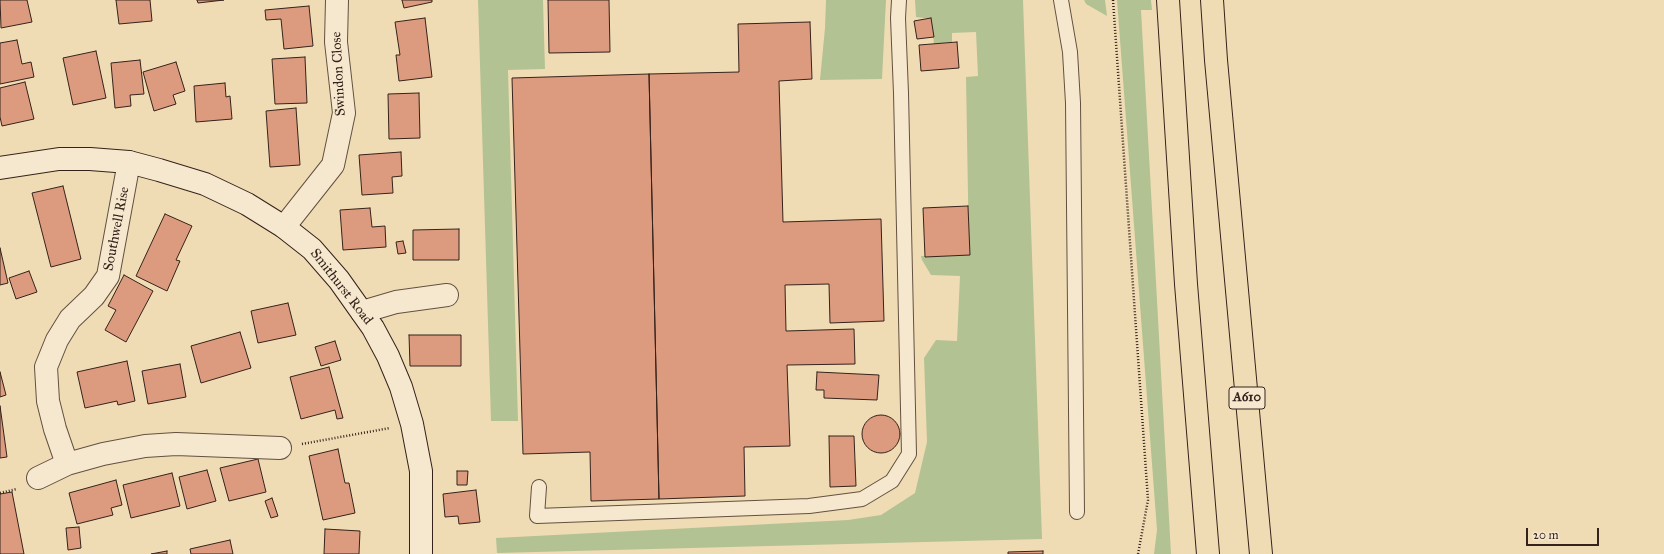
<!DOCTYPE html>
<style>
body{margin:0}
#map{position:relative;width:1664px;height:554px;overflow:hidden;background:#f0dcb4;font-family:"IM FELL Great Primer",serif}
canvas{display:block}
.scale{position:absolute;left:1526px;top:528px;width:73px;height:18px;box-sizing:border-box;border:2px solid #35221a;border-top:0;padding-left:5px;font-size:12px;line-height:14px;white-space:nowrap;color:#35221a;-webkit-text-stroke:3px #f5e8ce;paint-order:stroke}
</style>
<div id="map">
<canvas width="1664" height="554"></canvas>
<div class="scale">20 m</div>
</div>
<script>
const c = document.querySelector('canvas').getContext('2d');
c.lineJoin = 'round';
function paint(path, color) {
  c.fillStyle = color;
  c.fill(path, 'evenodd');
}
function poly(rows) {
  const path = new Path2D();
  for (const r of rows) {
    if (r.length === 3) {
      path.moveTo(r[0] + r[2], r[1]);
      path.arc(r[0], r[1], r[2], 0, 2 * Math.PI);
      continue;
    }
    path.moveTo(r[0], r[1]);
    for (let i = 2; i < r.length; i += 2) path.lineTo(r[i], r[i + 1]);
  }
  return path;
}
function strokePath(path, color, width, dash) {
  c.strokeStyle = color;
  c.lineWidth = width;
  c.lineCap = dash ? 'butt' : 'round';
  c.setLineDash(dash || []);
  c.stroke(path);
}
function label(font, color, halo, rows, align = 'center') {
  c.font = font + ' "IM FELL Great Primer",serif';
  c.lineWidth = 3;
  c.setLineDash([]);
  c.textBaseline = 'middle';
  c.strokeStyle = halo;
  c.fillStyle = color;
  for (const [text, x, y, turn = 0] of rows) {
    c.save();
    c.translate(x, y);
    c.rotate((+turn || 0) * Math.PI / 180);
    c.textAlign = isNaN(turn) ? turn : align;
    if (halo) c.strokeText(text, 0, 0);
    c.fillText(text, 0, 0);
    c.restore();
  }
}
paint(poly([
 [478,0,543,0,545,69,508,70,518,421,491,421],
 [826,0,886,0,882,79,820,80,825,28],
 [915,0,1023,0,1042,539,497,553,496,538,848,520,881,515,915,493,927,442,924,358,936,340,957,341,960,276,931,275,922,260,921,256,969,255,966,77,978,76,976,32,952,33,952,42,934,44,931,19,916,17],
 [1084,0,1105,0,1107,16,1086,4],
 [1117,0,1151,0,1152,10,1141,10,1171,554,1154,554,1157,530]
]), '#b3c292');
const building = poly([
 [0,0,27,0,32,22,1,28,0,0],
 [116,0,150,0,152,21,119,24,116,0],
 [197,0,224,0,198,3,197,0],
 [402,0,432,0,432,2,404,8,402,0],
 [548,0,609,0,610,52,549,53,548,0],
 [309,6,313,46,284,49,281,19,266,20,265,10,309,6],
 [425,18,432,77,399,81,396,55,400,55,395,22,425,18],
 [931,18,934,37,917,39,914,21,931,18],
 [810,22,812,79,779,81,783,222,881,219,884,321,830,323,829,284,785,285,786,331,854,329,855,364,787,365,790,446,744,447,745,496,659,499,649,74,739,72,738,24,810,22],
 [17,40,22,64,31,62,34,77,0,84,0,43,17,40],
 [957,42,959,68,921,71,919,45,957,42],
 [96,51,106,98,73,105,63,58,96,51],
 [305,57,307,103,275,104,272,59,305,57],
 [140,60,144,94,130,95,131,106,115,108,111,63,140,60],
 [176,62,185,91,173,95,176,104,154,111,143,72,176,62],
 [649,74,659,499,591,501,590,452,523,454,512,78,649,74],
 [25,82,34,119,2,126,0,117,0,88,25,82],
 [225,83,226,97,230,96,232,119,196,122,194,86,225,83],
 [419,93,420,138,389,139,388,94,419,93],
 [296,108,300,165,270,167,266,111,296,108],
 [401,152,402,176,392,177,393,193,362,195,359,155,401,152],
 [63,186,81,259,51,267,32,193,63,186],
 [968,206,970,255,925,257,923,208,968,206],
 [370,208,372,227,385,226,386,247,343,250,340,210,370,208],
 [165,214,192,226,176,260,180,261,167,291,136,276,165,214],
 [459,229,459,260,413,260,413,230,459,229],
 [403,241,406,253,398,254,396,242,403,241],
 [0,248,8,283,0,285,0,248],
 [29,271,37,292,16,299,9,278,29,271],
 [124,275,153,291,126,342,105,330,116,310,108,306,124,275],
 [288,303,296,335,258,343,251,311,288,303],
 [240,332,251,368,201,383,191,346,240,332],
 [409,335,461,335,461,366,410,366,409,335],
 [335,341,341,360,321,366,315,347,335,341],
 [127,361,135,401,118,405,117,401,85,408,77,372,127,361],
 [180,364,186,397,148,404,142,371,180,364],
 [329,367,343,418,337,419,335,410,301,419,290,377,329,367],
 [0,372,6,395,0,397,0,372],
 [817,372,879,375,877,400,824,398,824,390,816,390,817,372],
 [0,406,7,457,0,458,0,406],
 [881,434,19],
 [829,436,854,436,856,486,830,487,829,436],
 [338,449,345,483,349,483,355,513,323,520,309,456,338,449],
 [258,459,266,492,229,501,220,468,258,459],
 [207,470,216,501,187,509,179,477,207,470],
 [457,471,468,471,467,485,457,485,457,471],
 [172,473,180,506,131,518,123,485,172,473],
 [116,480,122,505,111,508,113,515,77,524,69,493,116,480],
 [476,490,480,522,459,524,458,516,445,517,443,494,476,490],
 [12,492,24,554,0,554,0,494,12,492],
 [272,498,278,516,271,518,265,501,272,498],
 [79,527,81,548,68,550,66,528,79,527],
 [325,529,360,531,359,554,324,554,325,529],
 [230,540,233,554,191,554,190,549,230,540],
 [167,551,167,554,151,554,167,551],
 [1043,551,1043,554,1008,554,1008,552,1043,551]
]);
paint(building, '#dc9a7f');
strokePath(building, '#35221a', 1);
const lane = poly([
 [1061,0,1070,52,1073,103,1077,512],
 [539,487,537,516,809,506,862,499,892,481,909,454,901,93,898,18,899,0]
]);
const street = poly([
 [129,162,108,276,94,296,70,319,57,340,46,367,48,401,55,429,67,464,103,454,145,446,176,444,280,448],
 [284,227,333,165,344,113,336,42,337,0],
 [362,312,396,302,447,295],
 [38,478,67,464]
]);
const secondary = poly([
 [0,168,59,159,90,159,129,162,159,170,205,184,247,204,284,227,312,249,339,280,373,328,388,356,401,387,412,424,421,471,421,554]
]);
const highway = poly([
 [1168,0,1186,284,1208,554],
 [1212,0,1216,60,1261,554]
]);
strokePath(lane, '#645040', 16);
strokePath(street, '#645040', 24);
strokePath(secondary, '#35221a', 24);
strokePath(highway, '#35221a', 24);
strokePath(poly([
 [1113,0,1148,500,1138,554],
 [302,444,390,428],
 [0,493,17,489]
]), '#35221a', 2.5, [1, 2]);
strokePath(lane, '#f5e8ce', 14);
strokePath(street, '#f5e8ce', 22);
strokePath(secondary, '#f5e8ce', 22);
strokePath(highway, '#f0dcb4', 22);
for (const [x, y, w] of [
 [1247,398,36]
]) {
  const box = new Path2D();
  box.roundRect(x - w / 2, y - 11, w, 22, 3);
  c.fillStyle = '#f5e8ce';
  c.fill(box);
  strokePath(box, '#35221a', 1);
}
label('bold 13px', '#35221a', null, [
 ["A610",1247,398]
]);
label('14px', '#35221a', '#f5e8ce', [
 ["Swindon Close",339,74,-93],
 ["Southwell Rise",117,229,-79],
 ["Smithurst Road",341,287,52]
]);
</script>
